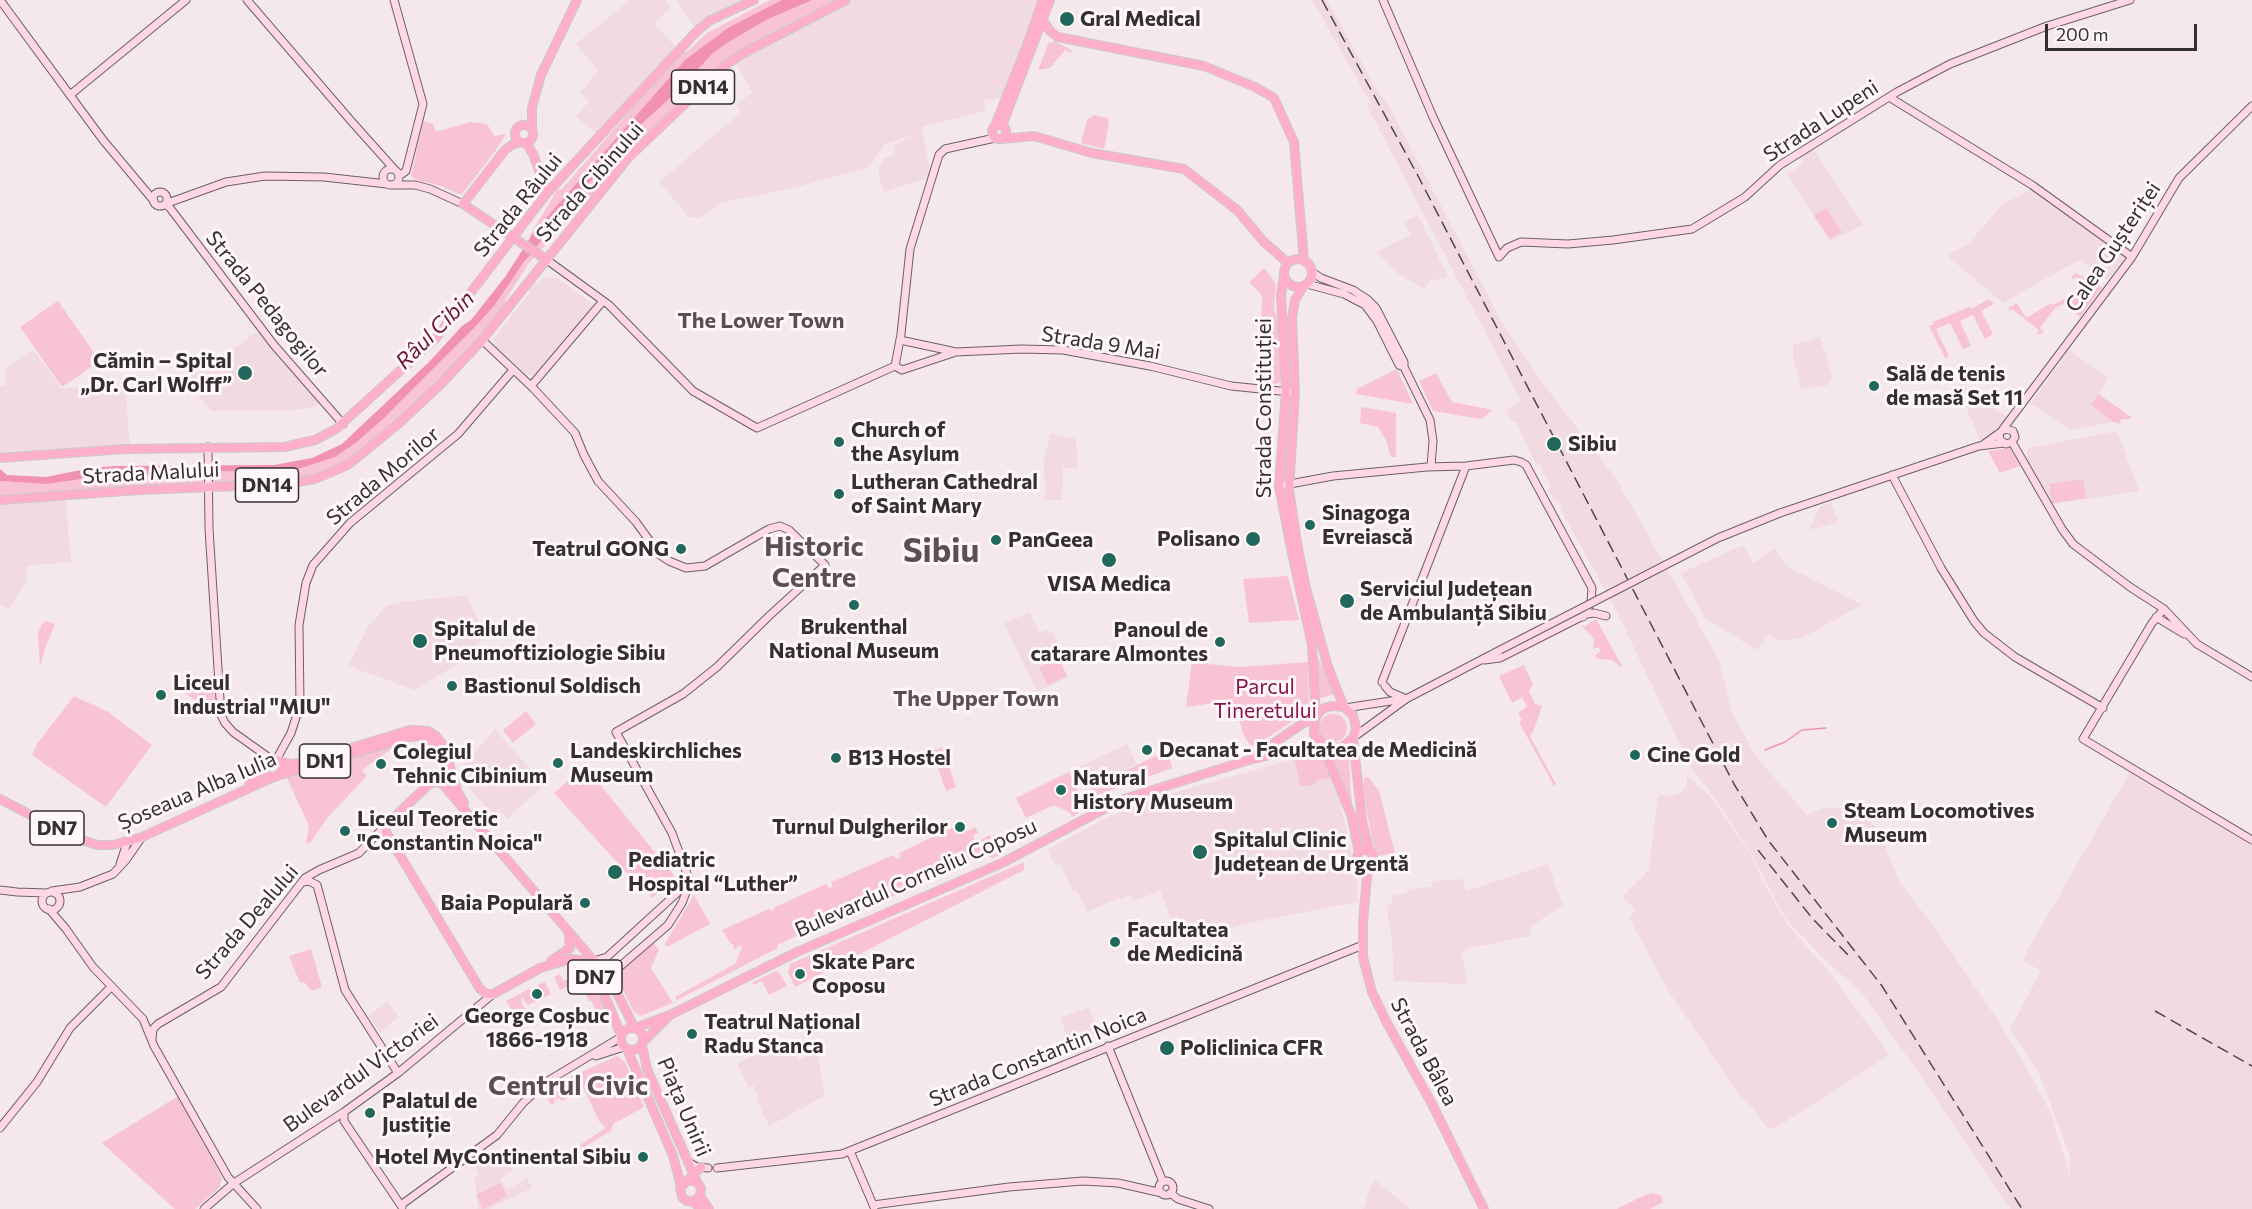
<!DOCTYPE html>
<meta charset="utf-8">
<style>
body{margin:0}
#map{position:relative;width:2252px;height:1209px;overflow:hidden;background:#f5e8eb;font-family:Commissioner,sans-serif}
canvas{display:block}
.scale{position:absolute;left:2045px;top:24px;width:152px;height:27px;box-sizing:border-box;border:3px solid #342f30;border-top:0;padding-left:8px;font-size:18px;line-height:21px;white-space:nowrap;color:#342f30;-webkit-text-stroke:4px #fff7f9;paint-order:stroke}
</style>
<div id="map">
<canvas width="2252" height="1209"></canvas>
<div class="scale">200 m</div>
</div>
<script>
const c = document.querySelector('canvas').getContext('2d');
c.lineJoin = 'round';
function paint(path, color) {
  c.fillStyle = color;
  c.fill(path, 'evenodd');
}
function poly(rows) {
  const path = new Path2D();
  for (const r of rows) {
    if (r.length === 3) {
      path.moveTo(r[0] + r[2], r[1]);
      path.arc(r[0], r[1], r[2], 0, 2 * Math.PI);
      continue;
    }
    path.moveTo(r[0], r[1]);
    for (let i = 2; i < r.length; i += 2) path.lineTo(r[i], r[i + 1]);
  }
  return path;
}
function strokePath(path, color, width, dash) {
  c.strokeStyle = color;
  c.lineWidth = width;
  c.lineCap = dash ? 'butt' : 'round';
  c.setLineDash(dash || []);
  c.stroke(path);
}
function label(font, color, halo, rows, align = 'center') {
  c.font = font + ' Commissioner,sans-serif';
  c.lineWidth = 6;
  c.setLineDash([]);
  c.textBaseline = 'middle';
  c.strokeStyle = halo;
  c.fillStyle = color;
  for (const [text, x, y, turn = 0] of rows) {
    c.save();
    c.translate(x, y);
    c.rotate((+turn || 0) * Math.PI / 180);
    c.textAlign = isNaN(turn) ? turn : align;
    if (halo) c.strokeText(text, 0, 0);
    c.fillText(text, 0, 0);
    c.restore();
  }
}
paint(poly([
 [630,0,665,0,671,8,654,24,678,49,598,135,576,117,589,101,580,93,598,71,576,44],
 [676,0,748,0,709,18,695,28],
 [852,0,1041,0,1004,97,984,100,986,111,922,127,931,177,883,192,878,170,883,159,895,154,894,145,914,135,885,144,869,167,798,187,720,203,700,218,689,217,659,182,741,112,736,104,752,93,736,63],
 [1312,0,1327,0,1378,92,1389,106,1504,326,1545,386,1617,480,1720,662,1733,715,1756,756,1807,815,1820,809,1832,807,1852,810,1868,819,1880,833,1899,881,1940,935,1997,1019,2029,1072,2050,1112,2070,1175,2070,1156,2039,1073,2010,1029,2041,971,2022,960,2130,772,2252,843,2252,1209,2010,1209,1911,1062,1861,992,1825,960,1786,919,1752,855,1715,798,1692,769,1613,604,1560,509,1562,508,1558,500,1554,501,1548,489,1551,487,1539,464,1536,465,1516,422,1513,423,1506,410,1521,401,1366,104,1370,102],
 [1813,148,1863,225,1830,241,1787,174,1804,163,1800,156],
 [2031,189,2125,258,2108,280,2079,260,2003,303,1951,259,1948,255,1968,244,2001,206],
 [1418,215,1448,277,1429,281,1424,289,1395,272,1377,252,1411,235,1404,222],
 [547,276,559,279,590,302,593,307,536,374,531,376,522,371,496,348,493,339,529,293,530,287],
 [259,330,307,385,319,402,316,406,290,411,211,411,183,376,206,370],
 [1820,337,1833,378,1828,385,1801,389,1793,357,1793,345],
 [33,349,61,388,125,385,130,446,0,454,0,386,6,385,5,369],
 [2069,350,2109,378,2091,405,2113,422,2070,430,2031,403],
 [1962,386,2007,418,1992,436,1980,440,1959,391],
 [2117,431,2139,491,2052,504,2026,457,2028,448],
 [1050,433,1076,439,1078,469,1063,468,1062,500,1045,500,1044,461],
 [65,495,71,562,28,566,26,581,9,609,0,604,0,502],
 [1831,502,1838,522,1812,530,1811,527,1820,506],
 [1743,545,1754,564,1774,548,1785,564,1794,570,1862,605,1802,638,1780,641,1769,635,1756,650,1704,617,1681,573],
 [466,595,486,636,456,665,415,690,348,666,367,628,386,606,401,602],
 [1030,612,1039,633,1047,629,1048,633,1053,632,1064,655,1059,658,1068,677,1037,692,1004,623],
 [495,729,544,785,507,819,499,810,493,815,465,783,467,781,463,776,468,771,464,765],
 [1127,744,1137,764,1088,788,1078,767],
 [1294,759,1301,787,1315,784,1314,781,1334,777,1353,858,1351,859,1358,882,1356,883,1358,902,1258,921,1188,940,1183,927,1175,929,1160,891,1134,901,1130,895,1120,900,1119,898,1087,912,1076,890,1073,891,1061,864,1055,866,1048,849,1107,818,1155,798],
 [1686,775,1710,796,1751,855,1762,880,1789,927,1831,974,1890,1055,1777,1127,1769,1128,1766,1126,1751,1106,1742,1099,1669,992,1629,918,1636,910,1622,897,1645,874,1649,867,1657,801,1660,794,1672,796,1682,792,1687,784],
 [1548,864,1563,905,1530,927,1530,936,1470,948,1461,953,1468,982,1460,984,1394,981,1392,942,1387,911,1388,905,1392,904,1392,896,1407,893,1408,889,1432,887,1431,881,1463,879,1466,891],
 [387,1002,399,1017,380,1032,368,1016],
 [1089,1007,1097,1029,1089,1050,1074,1055,1060,1018],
 [787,1038,799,1060,817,1051,825,1096,769,1126,756,1099,759,1098,753,1085,749,1087,737,1064],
 [483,1155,489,1164,502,1156,505,1160,507,1159,513,1170,500,1179,507,1190,527,1178,532,1188,489,1209,478,1209,475,1177,479,1175,471,1162],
 [1376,1180,1410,1209,1363,1209,1371,1186]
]), '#f1dbe1');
paint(poly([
 [770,0,846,0,733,60,628,158,528,264,506,299,505,305,442,383,357,459,315,479,0,497,0,481,46,484,127,473,152,475,185,472,295,470,335,457,357,442,384,418,473,329,494,306,506,286,525,262,530,235,557,190,562,189,679,55,689,50,707,33],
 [1054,41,1071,50,1072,53,1065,50,1050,68,1038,70,1049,42,1052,43],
 [1094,115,1107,118,1109,122,1104,149,1081,143,1087,120],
 [423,121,433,124,436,132,470,122,487,124,494,136,506,134,494,153,462,194,458,194,441,186,416,180,411,176],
 [1826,208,1842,232,1830,239,1814,215],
 [1264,268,1276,284,1274,309,1279,323,1282,373,1280,382,1276,384,1259,383,1262,298,1260,293,1249,282],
 [2076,273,2102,287,2080,317,2063,304,2055,308,2040,328,2044,332,2040,334,2037,333,2039,330,2012,309,2009,312,2009,308,2017,303,2026,318,2051,303,2053,305,2083,288,2076,277,2073,279,2071,276],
 [1989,299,1994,304,1981,311,1993,334,1985,339,1973,315,1960,321,1971,346,1963,349,1950,323,1936,329,1949,356,1945,358,1929,326,1934,324,1933,322,1969,307,1971,309],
 [58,301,100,361,62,387,20,327],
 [1397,369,1413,404,1356,394,1357,389],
 [1436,373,1452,402,1493,410,1481,419,1433,411,1419,381],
 [2098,394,2131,417,2132,418,2120,420,2121,424,2113,422,2091,405],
 [1361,407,1396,413,1396,457,1391,457,1386,440,1378,427,1360,423],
 [2010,448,2020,466,2000,473,1988,451],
 [2083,479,2086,498,2052,503,2049,484],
 [1288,576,1299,620,1249,623,1243,579],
 [1596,619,1622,666,1621,667,1612,660,1597,659,1595,655,1601,651,1598,647,1593,649,1594,639,1581,625,1585,626],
 [46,621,55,624,45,648,40,667,38,633,42,624],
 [1193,655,1208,657,1208,664,1240,667,1308,662,1309,701,1306,712,1257,745,1251,746,1244,736,1238,717,1227,707,1214,703,1186,707],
 [1318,657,1335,694,1318,699,1316,658],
 [1058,658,1067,676,1048,685,1039,668],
 [1524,665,1533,684,1529,691,1535,704,1542,706,1533,732,1530,736,1556,784,1554,786,1519,722,1522,720,1518,713,1527,706,1522,697,1512,703,1499,676],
 [213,676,215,699,211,702,200,704,182,691,193,678],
 [74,696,108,712,152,745,106,807,32,755,37,744],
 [526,711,536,724,513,743,503,730],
 [1333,728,14],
 [397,741,397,745,362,770,367,776,328,817,310,843,306,843,309,826,286,776],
 [942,747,956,787,946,791,932,751],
 [1172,748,1175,754,1170,759,1172,768,1167,770,1098,795,1090,788],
 [1349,755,1350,782,1352,803,1350,803,1341,777,1332,760],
 [1307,757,1318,757,1323,760,1334,777,1315,781,1315,784,1301,787,1294,759],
 [585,766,675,877,652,898,639,883,637,884,554,793],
 [1069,772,1081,798,1079,813,1072,817,1069,812,1054,805,1026,818,1016,798],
 [1368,777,1379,791,1395,853,1378,856,1374,851,1363,790,1364,778],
 [962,824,967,831,975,827,978,833,973,836,976,842,990,835,998,851,1002,854,993,858,982,854,893,892,895,896,805,936,803,933,777,945,778,948,677,1000,675,997,735,964,742,947,740,945,734,950,733,944,731,944,722,930,769,909,771,911,774,910,773,908,826,884,829,888,832,887,832,882,893,855,896,859,901,857,899,853,958,825,958,829,961,829],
 [1024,862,1024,870,795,987,788,972,790,964],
 [694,895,710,924,667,947,665,944],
 [651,944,654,944,659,950,651,968,673,1003,640,1016,634,1012,620,984,619,975,624,968],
 [311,949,322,987,312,991,304,982,300,983,289,956],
 [574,967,579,972,586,967,609,1011,599,1016,591,1001,589,1001,580,981,560,990,554,977,560,974,563,980,568,980,571,977,569,970],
 [776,971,779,972,787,986,769,995,762,981,753,985,753,982],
 [545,982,551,994,528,1005,521,996,522,1004,528,1013,518,1019,506,1001,529,989,534,995,537,995,540,992,538,985],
 [617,1056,625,1062,644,1107,613,1124,611,1131,582,1148,580,1145,606,1128,599,1121,583,1087,572,1092,573,1095,562,1101,559,1098,554,1100,555,1103,551,1105,545,1095,570,1077],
 [180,1095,222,1178,219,1188,195,1209,175,1209,102,1143],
 [500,1183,507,1196,483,1209,476,1195],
 [1653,1193,1661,1196,1663,1202,1650,1209,1617,1209,1645,1195]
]), '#f8c3d2');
paint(poly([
 [782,0,812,0,766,20,725,44,711,55,678,91,640,125,581,192,524,262,494,306,473,329,384,418,357,442,335,457,295,470,185,472,152,475,127,473,46,484,0,481,0,469,7,475,46,477,91,468,115,466,274,465,312,458,342,444,430,361,462,326,471,320,505,277,534,232,685,60,728,28]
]), '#f292b1');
strokePath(poly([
 [1765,750,1785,742,1802,730,1826,728]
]), '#f292b1', 1.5);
const secondary = poly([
 [0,0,103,140,154,201],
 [247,0,352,122,395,170],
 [394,0,423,104,406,171,399,176],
 [1383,0,1433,117,1499,257,1507,248,1521,242,1568,244,1613,240,1692,229,1745,197,1780,165,1897,92,1950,64,2047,26,2130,0],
 [70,95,186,0],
 [1889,97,2032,185,2132,257],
 [391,177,8],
 [392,185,415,185,430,189,463,204],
 [160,199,7],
 [165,204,170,208,274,345,343,424],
 [165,204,226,182,265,176,324,177,387,184],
 [547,260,609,305,693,391,757,428,895,366],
 [1312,272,1321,278,1353,290,1367,299,1376,308,1404,362,1404,367,1430,420,1433,441,1431,466],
 [1307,284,1344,294,1365,305,1377,321,1399,365,1404,367],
 [482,340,533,388,575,433,584,455,598,481,636,522,660,555,669,561,686,568,705,566,769,529,780,526,789,530,825,565,769,616,717,667,683,694,616,732,672,833,690,882],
 [900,340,956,352,1021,349,1063,350,1150,366,1231,386,1290,392],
 [895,366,901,334,910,249,939,155,945,149,995,138],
 [895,366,902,370,953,353],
 [531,386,603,301],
 [2003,429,2132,257,2179,178,2252,106],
 [2012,442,2062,529,2073,544,2130,587,2164,609,2197,644,2252,677],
 [1984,444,2005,429,2013,431,2015,437,2012,442,2006,444,2000,440,1999,435],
 [208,447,209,529,221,715,225,723,233,732,271,759],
 [1892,475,1941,568,1974,621,1984,633,2015,657,2103,708],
 [1279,486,1333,476,1427,467,1466,466,1514,460,1521,462,1526,465,1592,588,1591,602,1583,617],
 [1780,513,1979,446,2004,443],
 [2164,609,2152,623,2083,739,2252,840],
 [2156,617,2184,634],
 [1484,660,1500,658,1587,614,1594,613,1606,616],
 [1382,682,1466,466],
 [1385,686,1390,692,1404,698],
 [1345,708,1404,699],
 [1354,737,1406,699,1500,650],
 [276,760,291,733,300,705,299,625,306,583,313,565,350,523,458,434,513,370],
 [120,864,127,843],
 [303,882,309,881,317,885,345,990,398,1073],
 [0,890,17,892,46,893],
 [52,891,80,887,113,874,126,860,142,837],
 [51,901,9],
 [49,909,66,929,93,967,143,1019,154,1046,228,1177,257,1209],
 [605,958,608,966,617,969],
 [594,961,607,957,688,883],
 [615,988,617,969,668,925,682,903,690,882],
 [152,1039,153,1029,158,1024,221,987,305,878,319,870,359,853,386,825],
 [1108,1046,1163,1182],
 [596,1056,624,1047],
 [344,1112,344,1121,402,1207],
 [0,1128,37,1082,70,1028,111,987],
 [850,1151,874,1207],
 [688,1162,697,1167,708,1168],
 [717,1168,842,1154,1363,945],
 [1166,1188,7],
 [1170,1193,1178,1199,1209,1209],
 [401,1205,497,1135,523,1103,546,1082,621,1037],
 [873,1205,1009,1187,1083,1181,1118,1183,1162,1193],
 [204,1209,234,1183,344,1112,398,1073,493,994]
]);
const primary = poly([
 [1043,20,1050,31,1058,37,1204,66,1255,87,1274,98,1294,142,1304,261],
 [999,132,7],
 [524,134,9],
 [1002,126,1050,0],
 [994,128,1026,48,1043,0],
 [532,130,532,108,541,75,577,0],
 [1001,139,1034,136,1092,153,1184,169,1237,210,1264,242,1288,263],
 [520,142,512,145,505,150,463,204,547,260],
 [526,143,533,154,547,193],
 [1298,273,14],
 [1284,276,1281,295,1286,392,1279,486,1291,548,1312,645,1316,717],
 [1303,287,1295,300,1292,318,1295,393,1289,490,1298,549,1306,588,1328,667,1344,707],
 [0,458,125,449,284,447,315,440,336,429,436,338,547,193,695,33,709,21,754,0],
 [0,500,139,490,287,484,315,479,348,465,397,425,442,383,482,340,628,158,691,98,726,65,742,54,846,0],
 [1353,739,1362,820,1369,851],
 [1322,744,1352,817,1359,853],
 [1256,755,1302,724,1315,718,1322,709,1331,706,1344,707,1353,715,1356,728,1354,737,1342,747,1335,748,1325,746,1314,734,1315,718],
 [318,758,410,730,428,731,436,736,444,746,457,790,464,803],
 [273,768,9],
 [279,761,292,764,307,762],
 [432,783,440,782,445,787,604,973,615,989,634,1027],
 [249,785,265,766],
 [0,799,75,838,98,845,113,845,142,837,276,776,409,737,420,736,428,738,439,749,445,762,445,769,386,825,386,832,480,989,487,994,493,994,540,968,571,959,580,960,587,965,592,971,607,1001,621,1035],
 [1365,858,8],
 [1368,865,1363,922,1363,957,1372,992,1387,1023,1432,1104,1484,1209],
 [551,961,570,948,569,935],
 [632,1039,11],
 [635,1028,670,1015,797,952,1002,863,1121,800,1249,760,1321,743],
 [643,1042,669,1016],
 [642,1045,647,1069,697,1182],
 [627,1049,673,1156,681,1186],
 [688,1180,697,1182,701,1188,700,1196,693,1202,687,1201,682,1197,680,1188,701,1167],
 [700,1196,709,1209],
 [693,1202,702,1209]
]);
strokePath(secondary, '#6b6063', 9);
strokePath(primary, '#cac9c9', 10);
strokePath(secondary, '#ffd7e5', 7);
strokePath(primary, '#ffafcb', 8);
strokePath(poly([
 [1322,0,1417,174,1734,784,1768,840,1882,986,2022,1209],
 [1758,850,1812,918,1852,959],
 [2155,1011,2252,1066]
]), '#4e4849', 1.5, [12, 6]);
const secondaryBridge = poly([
 [1500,650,1718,538,1780,513]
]);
strokePath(secondaryBridge, '#6b6063', 9, []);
strokePath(secondaryBridge, '#ffd7e5', 7);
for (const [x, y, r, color] of [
 [1067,19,8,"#21675b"],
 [245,373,8,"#21675b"],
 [1874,386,6,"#21675b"],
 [839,442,6,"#21675b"],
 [1554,444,8,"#21675b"],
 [839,494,6,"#21675b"],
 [1310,525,6,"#21675b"],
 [1253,539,8,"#21675b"],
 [996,540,6,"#21675b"],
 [681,549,6,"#21675b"],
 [1109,560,8,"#21675b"],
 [1347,601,8,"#21675b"],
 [854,605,6,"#21675b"],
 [420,641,8,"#21675b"],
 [1220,642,6,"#21675b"],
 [452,686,6,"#21675b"],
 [161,695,6,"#21675b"],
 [1147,750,6,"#21675b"],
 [1635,755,6,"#21675b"],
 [836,758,6,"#21675b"],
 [558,763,6,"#21675b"],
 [381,764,6,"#21675b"],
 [1061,790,6,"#21675b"],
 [1832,823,6,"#21675b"],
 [960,827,6,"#21675b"],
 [345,831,6,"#21675b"],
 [1200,852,8,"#21675b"],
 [615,872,8,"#21675b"],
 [585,903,6,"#21675b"],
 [1115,942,6,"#21675b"],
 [800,974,6,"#21675b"],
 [537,994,6,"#21675b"],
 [692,1034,6,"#21675b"],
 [1167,1048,8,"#21675b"],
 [370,1113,6,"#21675b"],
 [643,1157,6,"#21675b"]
]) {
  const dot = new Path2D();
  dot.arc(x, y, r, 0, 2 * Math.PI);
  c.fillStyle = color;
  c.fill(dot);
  strokePath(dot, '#fff7f9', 2);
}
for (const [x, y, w] of [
 [703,87,63],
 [267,485,63],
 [325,761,51],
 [57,828,54],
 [595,977,54]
]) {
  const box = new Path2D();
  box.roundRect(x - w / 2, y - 17, w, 34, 4.5);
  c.fillStyle = '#fff7f9';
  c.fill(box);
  strokePath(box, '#342f30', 1.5);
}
label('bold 20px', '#342f30', null, [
 ["DN14",703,87],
 ["DN14",267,485],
 ["DN1",325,761],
 ["DN7",57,828],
 ["DN7",595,977]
]);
label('bold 21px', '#342f30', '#fff7f9', [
 ["Gral Medical",1080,19],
 ["Cămin – Spital",232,361,"right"],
 ["„Dr. Carl Wolff”",232,385,"right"],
 ["Sală de tenis",1886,374],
 ["de masă Set 11",1886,398],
 ["Church of",851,430],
 ["the Asylum",851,454],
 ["Sibiu",1568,444],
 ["Lutheran Cathedral",851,482],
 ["of Saint Mary",851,506],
 ["Sinagoga",1322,513],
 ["Evreiască",1322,537],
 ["Polisano",1240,539,"right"],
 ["PanGeea",1008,540],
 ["Teatrul GONG",669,549,"right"],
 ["VISA Medica",1109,584,"center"],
 ["Serviciul Județean",1360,589],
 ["de Ambulanță Sibiu",1360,613],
 ["Brukenthal",854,627,"center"],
 ["National Museum",854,651,"center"],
 ["Spitalul de",434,629],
 ["Pneumoftiziologie Sibiu",434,653],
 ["Panoul de",1208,630,"right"],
 ["catarare Almontes",1208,654,"right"],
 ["Liceul",173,683],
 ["Industrial \"MIU\"",173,707],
 ["Bastionul Soldisch",464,686],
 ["Decanat - Facultatea de Medicină",1159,750],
 ["Landeskirchliches",570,751],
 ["Museum",570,775],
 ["Colegiul",393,752],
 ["Tehnic Cibinium",393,776],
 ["Cine Gold",1647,755],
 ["B13 Hostel",848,758],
 ["Natural",1073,778],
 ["History Museum",1073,802],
 ["Steam Locomotives",1844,811],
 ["Museum",1844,835],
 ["Liceul Teoretic",357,819],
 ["\"Constantin Noica\"",357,843],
 ["Turnul Dulgherilor",948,827,"right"],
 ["Spitalul Clinic",1214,840],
 ["Județean de Urgentă",1214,864],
 ["Pediatric",628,860],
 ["Hospital “Luther”",628,884],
 ["Baia Populară",573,903,"right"],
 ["Facultatea",1127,930],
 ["de Medicină",1127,954],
 ["Skate Parc",812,962],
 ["Coposu",812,986],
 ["George Coșbuc",537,1016,"center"],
 ["1866-1918",537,1040,"center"],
 ["Teatrul Național",704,1022],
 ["Radu Stanca",704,1046],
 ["Policlinica CFR",1180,1048],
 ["Palatul de",382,1101],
 ["Justiție",382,1125],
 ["Hotel MyContinental Sibiu",631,1157,"right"]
], 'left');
label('21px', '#342f30', '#fff7f9', [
 ["Strada Lupeni",1821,121,-33],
 ["Strada Cibinului",590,182,-49],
 ["Strada Râului",518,205,-51],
 ["Calea Gușteriței",2113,247,-56],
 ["Strada Pedagogilor",267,304,51],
 ["Strada 9 Mai",1101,343,9],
 ["Strada Constituției",1264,408,-90],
 ["Strada Malului",151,473,-3],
 ["Strada Morilor",383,476,-40],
 ["Șoseaua Alba Iulia",197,791,-23],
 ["Bulevardul Corneliu Coposu",916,878,-24],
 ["Strada Dealului",247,922,-49],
 ["Strada Bâlea",1424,1052,62],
 ["Strada Constantin Noica",1038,1057,-22],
 ["Bulevardul Victoriei",361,1073,-36],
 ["Piața Unirii",684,1107,67]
]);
label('21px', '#851548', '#fff7f9', [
 ["Parcul",1265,687],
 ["Tineretului",1265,711]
]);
label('bold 22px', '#5a5053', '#fff7f9', [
 ["The Lower Town",761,321],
 ["The Upper Town",976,699]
]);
label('italic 22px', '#691639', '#fff7f9', [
 ["Râul Cibin",435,330,-45]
]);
label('bold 27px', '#5a5053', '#fff7f9', [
 ["Historic",814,547],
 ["Centre",814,578],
 ["Centrul Civic",568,1086]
]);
label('bold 33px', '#5a5053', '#fff7f9', [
 ["Sibiu",941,551]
]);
</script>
